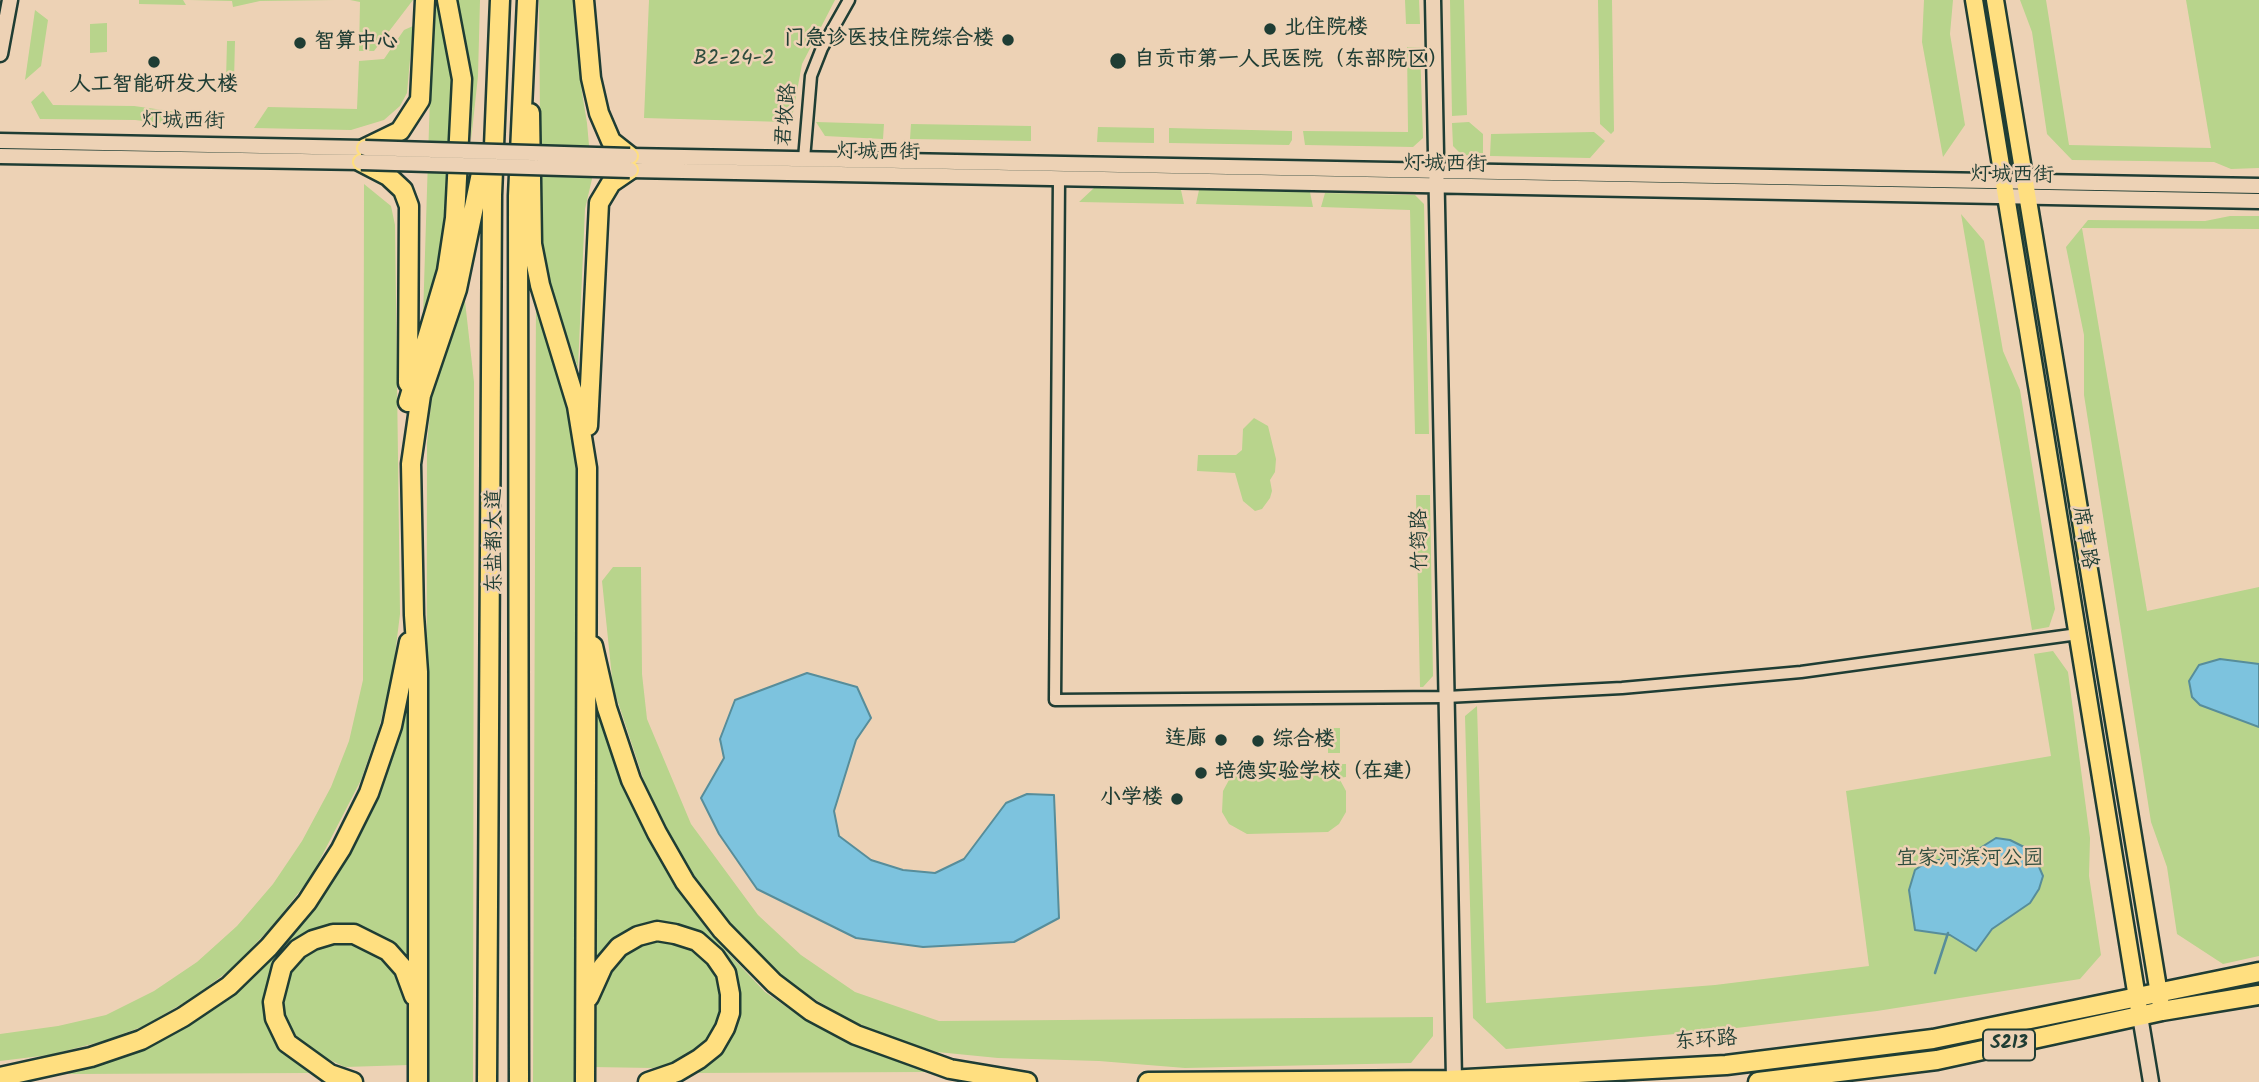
<!DOCTYPE html>
<meta charset="utf-8">
<style>
body{margin:0}
canvas{display:block;background:#edd2b5}
</style>
<canvas width="2259" height="1082"></canvas>
<script>
const c = document.querySelector('canvas').getContext('2d');
c.lineJoin = 'round';
function paint(path, color) {
  c.fillStyle = color;
  c.fill(path, 'evenodd');
}
function poly(rows) {
  const path = new Path2D();
  for (const r of rows) {
    path.moveTo(r[0], r[1]);
    for (let i = 2; i < r.length; i += 2) path.lineTo(r[i], r[i + 1]);
  }
  return path;
}
function strokePath(path, color, width, dash) {
  c.strokeStyle = color;
  c.lineWidth = width;
  c.lineCap = dash ? 'butt' : 'round';
  c.setLineDash(dash || []);
  c.stroke(path);
}
function label(font, color, halo, rows, align = 'center') {
  c.font = font + ' Kalam,"LXGW WenKai TC",sans-serif';
  c.lineWidth = 5;
  c.setLineDash([]);
  c.textBaseline = 'middle';
  c.strokeStyle = halo;
  c.fillStyle = color;
  for (const [text, x, y, turn = 0] of rows) {
    c.save();
    c.translate(x, y);
    c.rotate((+turn || 0) * Math.PI / 180);
    c.textAlign = isNaN(turn) ? turn : align;
    if (halo) c.strokeText(text, 0, 0);
    c.fillText(text, 0, 0);
    c.restore();
  }
}
paint(poly([
 [139,0,183,0,186,5,139,4],
 [189,0,335,0,260,1,233,7,232,1],
 [350,0,413,0,374,51,359,51,360,2],
 [433,0,438,0,446,40,453,94,443,238,434,284,423,317],
 [457,0,480,0,478,76,471,141,472,75],
 [539,0,574,0,580,80,587,123,592,179,585,209,578,368,546,275,541,230],
 [649,0,835,0,802,64,792,118,785,122,644,118],
 [1405,0,1419,0,1420,24,1406,24],
 [1450,0,1464,0,1467,115,1452,116],
 [1598,0,1612,0,1614,131,1611,134,1600,124],
 [1924,0,1953,0,1950,34,1965,125,1943,157,1922,42],
 [2020,0,2046,0,2069,145,2211,148,2186,0,2259,0,2259,168,2231,169,2214,162,2072,160,2047,134,2032,32],
 [35,10,48,20,41,66,25,80],
 [107,23,107,52,90,53,90,24],
 [413,26,407,93,400,106,384,120,351,130,254,128,268,107,357,109,359,61,384,59,404,30],
 [227,41,235,41,234,81,226,81],
 [1407,47,1420,47,1423,138,1413,147,1305,145,1303,131,1408,132],
 [43,91,53,105,134,106,185,113,194,127,135,120,40,119,31,102],
 [816,122,884,124,883,139,825,136],
 [1469,122,1483,134,1483,156,1462,155,1453,146,1452,123],
 [911,124,1031,126,1031,141,910,139],
 [1098,127,1154,128,1154,143,1097,142],
 [1169,128,1292,131,1292,140,1289,145,1169,143],
 [1594,132,1605,141,1590,158,1490,156,1491,134],
 [364,184,391,206,395,225,400,614,393,671,379,728,361,780,311,877,273,925,234,967,192,998,144,1026,104,1041,49,1055,0,1061,0,1034,58,1026,106,1015,154,991,197,962,237,926,273,884,302,841,331,787,349,741,363,680],
 [1094,188,1181,190,1184,204,1079,202],
 [1199,190,1310,192,1313,207,1196,204],
 [1325,193,1415,195,1424,204,1429,434,1415,434,1410,210,1321,207],
 [1961,214,1984,241,2003,351,2020,390,2055,609,2049,627,2032,630],
 [2230,216,2259,216,2259,229,2082,228,2147,611,2259,587,2259,956,2223,964,2177,934,2167,867,2151,822,2084,395,2084,335,2066,247,2088,220,2205,221],
 [464,292,474,382,473,1082,426,1082,427,443,432,395],
 [536,294,571,407,578,465,578,1082,533,1082],
 [1254,418,1268,426,1276,459,1275,472,1270,480,1272,491,1270,498,1262,509,1255,511,1243,501,1235,473,1197,471,1198,455,1236,455,1242,450,1243,429],
 [1416,495,1430,495,1433,676,1423,687,1420,687],
 [613,567,641,567,642,674,647,719,691,824,758,915,801,955,855,992,939,1021,1433,1017,1433,1036,1411,1063,1185,1068,1099,1061,998,1058,937,1052,884,1035,844,1017,800,990,764,961,700,888,672,838,645,784,613,687,602,581],
 [2053,651,2068,672,2090,838,2089,876,2101,955,2080,979,1877,1011,1720,1030,1506,1049,1473,1018,1465,716,1477,706,1486,1003,1715,985,1869,966,1846,791,2051,756,2034,654],
 [412,677,412,970,396,946,354,926,277,962,267,984,265,1008,270,1029,280,1048,313,1073,66,1074,142,1050,188,1024,274,954,313,909,349,852,399,728],
 [592,678,623,786,677,887,711,935,765,992,805,1020,853,1044,928,1072,692,1073,713,1058,727,1042,735,1022,726,963,658,924,591,971],
 [1328,728,1340,728,1340,753,1328,753],
 [1346,764,1346,777,1339,778,1346,791,1346,812,1339,824,1328,832,1247,834,1229,824,1222,812,1223,791,1230,778,1222,778,1222,765],
 [350,940,382,957,402,986,409,1019,409,1065,345,1067,304,1048,291,1034,282,1001,290,971,300,957,316,947],
 [658,940,694,948,719,973,723,1005,719,1025,710,1039,679,1061,653,1068,592,1067,592,1020,609,969,623,953,638,944]
]), '#b8d48c');
const water = poly([
 [2220,659,2259,664,2259,727,2200,705,2192,697,2189,681,2199,665,2220,659],
 [807,673,857,687,871,718,856,740,834,811,839,836,871,860,903,870,935,873,964,859,1006,803,1027,794,1054,795,1059,918,1014,942,923,947,856,938,757,889,719,834,701,798,724,758,720,739,735,700,807,673],
 [1996,838,2010,840,2026,848,2036,860,2043,876,2039,889,2030,903,1992,929,1976,951,1950,935,1915,930,1909,890,1915,870,1928,861,1966,857,1996,838]
]);
paint(water, '#7dc3de');
strokePath(water, '#578d9a', 2);
strokePath(poly([
 [1935,973,1948,933]
]), '#578d9a', 2.5);
const street = poly([
 [804,159,811,76,822,48,849,0],
 [1059,179,1055,700,1446,697,1622,688,1801,672,2078,634]
]);
const secondary = poly([
 [1433,0,1454,1079],
 [0,54,10,0],
 [0,141,365,148],
 [0,156,361,162],
 [630,156,2259,186],
 [630,170,2259,201],
 [2140,1016,2151,1082]
]);
const primary = poly([
 [1974,0,2139,1010],
 [1995,0,2161,1006]
]);
const highway = poly([
 [584,0,591,78,599,113,611,141,630,156],
 [530,113,532,244,540,285,577,406,587,468,585,1082],
 [365,148,400,131,420,100,425,0],
 [361,162,388,176,403,190,409,206,408,383],
 [408,402,447,271,455,218,462,79,447,0],
 [588,426,599,203,611,183,630,170],
 [593,646,607,708,631,780,657,833,685,882,722,930,774,983,811,1011,856,1035,950,1069,1027,1082],
 [589,997,603,966,619,947,638,936,657,931,675,934,697,941,715,957,726,973,730,994,730,1013,725,1028,714,1047,699,1059,677,1072,648,1082],
 [0,1077,91,1057,141,1040,183,1017,229,986,269,947,307,902,341,849,369,793,392,726,409,642],
 [353,1082,330,1074,287,1043,275,1018,273,1002,282,967,298,949,313,940,333,934,354,934,388,951,404,969,414,996],
 [418,1082,418,672,414,615,411,464,421,395,457,289,485,154],
 [487,1082,492,195,500,0],
 [519,1082,518,196,527,0],
 [1148,1082,1448,1080,1726,1065,1933,1039,2259,972],
 [1758,1082,1937,1060,2162,1011,2259,995]
]);
strokePath(street, '#1f3d34', 15);
strokePath(secondary, '#1f3d34', 19);
strokePath(primary, '#1f3d34', 21);
strokePath(highway, '#1f3d34', 23);
strokePath(street, '#edd2b5', 10);
strokePath(secondary, '#edd2b5', 14);
strokePath(primary, '#ffdf80', 16);
strokePath(highway, '#ffdf80', 18);
const secondaryBridge = poly([
 [365,148,630,156],
 [361,162,630,170]
]);
strokePath(secondaryBridge, '#1f3d34', 19, []);
strokePath(secondaryBridge, '#edd2b5', 14);
for (const [x, y, r, color] of [
 [1270,29,7,"#1f3d34"],
 [1008,40,7,"#1f3d34"],
 [300,43,7,"#1f3d34"],
 [1118,61,9,"#1f3d34"],
 [154,62,7,"#1f3d34"],
 [1221,740,7,"#1f3d34"],
 [1258,741,7,"#1f3d34"],
 [1201,773,7,"#1f3d34"],
 [1177,799,7,"#1f3d34"]
]) {
  const dot = new Path2D();
  dot.arc(x, y, r, 0, 2 * Math.PI);
  c.fillStyle = color;
  c.fill(dot);
  strokePath(dot, '#edd2b5', 2.5);
}
for (const [x, y, w] of [
 [2009,1045,52]
]) {
  const box = new Path2D();
  box.roundRect(x - w / 2, y - 15.5, w, 31, 5);
  c.fillStyle = '#edd2b5';
  c.fill(box);
  strokePath(box, '#1f3d34', 2);
}
label('bold 19px', '#1f3d34', null, [
 ["S213",2009,1045]
]);
label('bold 21px', '#1f3d34', '#edd2b5', [
 ["北住院楼",1284,29],
 ["门急诊医技住院综合楼",994,40,"right"],
 ["智算中心",314,43],
 ["自贡市第一人民医院（东部院区）",1134,61],
 ["人工智能研发大楼",154,86,"center"],
 ["连廊",1207,740,"right"],
 ["综合楼",1272,741],
 ["培德实验学校（在建）",1215,773],
 ["小学楼",1163,799,"right"]
], 'left');
label('21px', '#2e4c3d', '#edd2b5', [
 ["B2-24-2",734,60],
 ["宜家河滨河公园",1970,860]
]);
label('21px', '#1f3d34', '#edd2b5', [
 ["君牧路",788,115,-85],
 ["灯城西街",183,123,1],
 ["灯城西街",878,154,1],
 ["灯城西街",1445,166,1],
 ["灯城西街",2012,177,1],
 ["席草路",2083,538,81],
 ["竹筠路",1422,540,-91],
 ["东盐都大道",496,541,-90],
 ["东环路",1706,1042,-4]
]);
</script>
